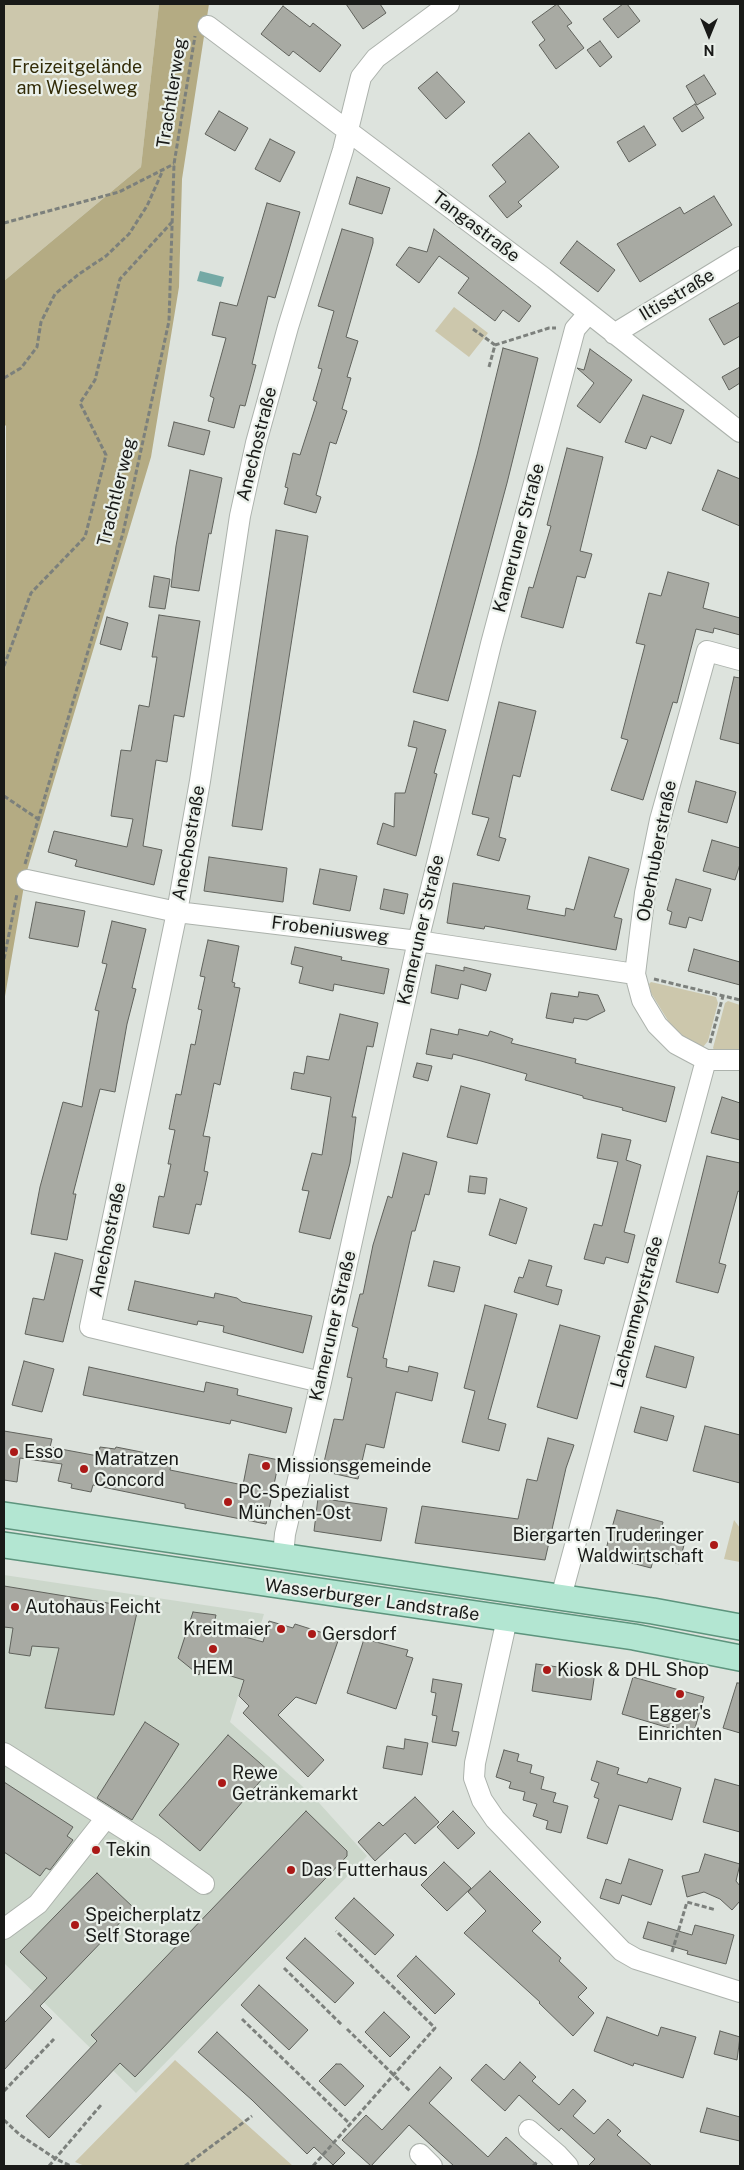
<!DOCTYPE html>
<meta charset="utf-8">
<style>
body{margin:0}
#map{position:relative;width:744px;height:2170px;overflow:hidden;background:#dde3dd;font-family:"Public Sans",sans-serif}
canvas{display:block}
.frame{position:absolute;inset:0;border:5px solid #191a18;pointer-events:none}
.north{position:absolute;left:684px;top:10px;width:50px;height:50px;-webkit-text-stroke:4px #eaf0ea;paint-order:stroke;rotate:180deg;font-size:14px;font-weight:700;line-height:20px;text-align:center;color:#191a18}
.north::after{content:'';display:block;margin:auto;width:18px;height:22px;background:#191a18;clip-path:polygon(50% 0,100% 100%,50% 72%,0 100%)}
</style>
<div id="map">
<canvas width="744" height="2170"></canvas>
<div class="frame"></div>
<div class="north">N</div>
</div>
<script>
const c = document.querySelector('canvas').getContext('2d');
c.lineJoin = 'round';
function paint(path, color) {
  c.fillStyle = color;
  c.fill(path, 'evenodd');
}
function poly(rows) {
  const path = new Path2D();
  for (const r of rows) {
    path.moveTo(r[0], r[1]);
    for (let i = 2; i < r.length; i += 2) path.lineTo(r[i], r[i + 1]);
  }
  return path;
}
function strokePath(path, color, width, dash) {
  c.strokeStyle = color;
  c.lineWidth = width;
  c.lineCap = dash ? 'butt' : 'round';
  c.setLineDash(dash || []);
  c.stroke(path);
}
function label(font, color, halo, rows, align = 'center') {
  c.font = font + ' "Public Sans",sans-serif';
  c.lineWidth = 4.5;
  c.setLineDash([]);
  c.textBaseline = 'middle';
  c.strokeStyle = halo;
  c.fillStyle = color;
  for (const [text, x, y, turn = 0] of rows) {
    c.save();
    c.translate(x, y);
    c.rotate((+turn || 0) * Math.PI / 180);
    c.textAlign = isNaN(turn) ? turn : align;
    if (halo) c.strokeText(text, 0, 0);
    c.fillText(text, 0, 0);
    c.restore();
  }
}
paint(poly([
 [4,1575,264,1614,230,1722,311,1794,367,1856,136,2093,4,1963]
]), '#ccd7cb');
paint(poly([
 [4,4,159,4,141,167,4,281],
 [454,307,488,333,469,357,435,331],
 [651,982,716,997,718,1003,708,1041,703,1047,683,1036,672,1027,651,993,649,984],
 [728,1001,740,1005,740,1052,715,1051,713,1048,725,1003],
 [734,1520,740,1528,740,1562,724,1559],
 [175,2060,293,2166,85,2166,75,2162]
]), '#ccc7ac');
paint(poly([
 [159,4,209,4,182,179,179,287,151,457,26,874,4,1002,6,426,4,424,4,281,141,167]
]), '#b4ab83');
paint(poly([
 [200,271,224,277,221,287,197,281]
]), '#74a9a5');
const building = poly([
 [346,4,380,4,386,13,363,29,346,4],
 [557,4,572,23,567,26,584,48,556,69,539,45,545,40,532,22,557,4],
 [623,4,627,4,640,21,618,38,603,19,623,4],
 [283,6,310,27,313,23,341,45,320,72,293,51,289,56,261,34,283,6],
 [600,41,612,57,600,67,587,50,600,41],
 [437,72,465,102,446,119,418,88,437,72],
 [704,75,716,94,697,105,686,86,704,75],
 [695,104,704,118,682,132,673,118,695,104],
 [219,111,248,128,235,151,205,134,219,111],
 [644,126,656,145,629,162,617,142,644,126],
 [529,133,559,167,518,202,522,206,507,218,489,196,506,182,492,165,529,133],
 [270,139,295,152,280,182,255,169,270,139],
 [357,177,390,188,382,214,349,204,357,177],
 [714,196,732,225,640,282,617,244,680,207,684,214,714,196],
 [267,203,300,212,275,298,268,296,252,364,256,365,245,406,240,405,234,428,208,421,214,398,210,396,226,338,212,335,220,302,237,306,267,203],
 [342,229,373,238,373,243,346,337,358,341,347,377,351,378,342,409,347,411,336,444,330,442,316,495,321,497,316,513,284,504,288,488,285,487,293,453,300,455,317,402,313,400,322,369,318,368,334,311,318,306,342,229],
 [434,229,531,306,519,322,503,310,495,321,458,293,469,278,439,256,419,283,396,265,409,247,427,252,434,229],
 [577,241,615,270,598,292,560,263,577,241],
 [740,302,740,336,724,345,709,319,740,302],
 [503,348,538,358,507,483,448,701,413,692,477,455,503,348],
 [590,349,632,380,600,423,577,406,594,383,577,368,584,370,590,349],
 [740,367,740,383,729,390,722,377,740,367],
 [643,395,684,410,671,444,651,436,646,449,625,442,643,395],
 [174,422,210,431,204,455,168,446,174,422],
 [567,448,603,457,580,551,592,554,585,578,577,576,563,628,521,617,529,587,533,588,551,526,547,525,567,448],
 [190,470,222,478,211,534,209,533,199,591,171,587,176,546,190,470],
 [718,470,740,479,740,526,702,510,718,470],
 [276,530,308,536,262,830,232,826,276,530],
 [668,572,709,583,703,608,740,618,740,635,714,628,713,633,696,629,677,703,673,702,643,800,611,790,628,740,621,738,645,645,636,643,649,593,661,596,668,572],
 [154,576,170,579,165,609,149,607,154,576],
 [159,615,200,621,184,717,174,715,167,762,156,760,143,846,162,850,154,885,75,866,77,860,48,852,54,831,127,847,133,819,111,816,121,750,131,751,139,705,149,707,157,657,152,657,159,615],
 [107,617,128,623,121,650,100,644,107,617],
 [734,677,740,678,740,744,720,739,734,677],
 [499,702,536,711,520,777,513,775,499,837,506,839,499,861,477,855,489,818,472,814,499,702],
 [414,721,446,730,434,773,437,774,416,856,377,844,383,823,394,827,395,793,405,793,417,748,408,746,414,721],
 [696,781,736,792,727,823,688,812,696,781],
 [712,840,740,848,740,864,735,880,703,871,712,840],
 [209,857,287,868,283,902,204,891,209,857],
 [589,857,629,869,614,917,622,919,616,950,485,926,484,929,447,923,453,883,530,896,527,909,565,916,566,908,574,910,589,857],
 [320,869,357,876,350,911,313,904,320,869],
 [676,879,711,889,702,921,689,917,686,928,669,924,672,912,667,910,676,879],
 [384,889,408,894,404,914,380,909,384,889],
 [36,902,85,911,78,947,29,938,36,902],
 [112,921,146,929,132,988,136,989,127,1024,115,1092,100,1089,73,1194,76,1194,67,1240,31,1234,40,1187,63,1102,82,1107,99,1011,95,1010,107,964,102,963,112,921],
 [208,940,239,946,232,982,235,983,234,987,240,988,220,1085,214,1083,207,1118,203,1136,210,1137,204,1171,208,1172,201,1205,196,1204,189,1234,153,1227,159,1196,164,1197,171,1164,168,1164,175,1130,169,1129,176,1094,181,1095,191,1044,195,1045,202,1010,198,1009,205,977,200,976,208,940],
 [295,947,342,957,341,960,389,969,384,994,334,984,333,991,299,983,303,967,291,964,295,947],
 [694,949,740,962,740,985,688,971,694,949],
 [436,965,464,971,464,967,491,974,486,991,461,984,458,999,431,993,436,965],
 [579,992,598,995,605,1011,587,1020,574,1018,573,1023,546,1018,551,993,578,997,579,992],
 [340,1014,378,1023,373,1047,367,1046,352,1117,356,1117,350,1163,330,1239,299,1232,309,1191,302,1190,312,1153,322,1155,331,1097,291,1089,294,1072,304,1074,307,1056,329,1060,340,1014],
 [431,1029,458,1035,459,1029,488,1036,490,1031,513,1039,511,1043,576,1059,575,1063,675,1087,666,1122,622,1110,623,1108,583,1098,583,1096,525,1080,527,1074,481,1061,453,1054,452,1059,426,1054,431,1029],
 [417,1063,432,1066,428,1081,413,1077,417,1063],
 [461,1086,490,1094,477,1144,447,1137,461,1086],
 [722,1097,740,1103,740,1140,711,1133,722,1097],
 [602,1134,631,1140,626,1160,641,1165,624,1232,635,1235,628,1263,606,1257,604,1264,584,1259,594,1224,602,1226,618,1162,597,1158,602,1134],
 [403,1153,437,1162,429,1195,425,1194,415,1231,412,1231,383,1358,387,1359,386,1367,408,1372,409,1366,438,1373,432,1401,396,1392,384,1448,366,1444,358,1479,322,1471,334,1419,343,1420,352,1378,347,1377,358,1328,352,1326,360,1294,363,1294,373,1245,388,1196,392,1198,403,1153],
 [707,1156,740,1163,740,1192,738,1191,719,1263,726,1265,718,1293,676,1282,707,1156],
 [470,1176,487,1178,485,1194,468,1192,470,1176],
 [500,1199,527,1208,516,1244,489,1235,500,1199],
 [55,1253,83,1260,63,1342,25,1334,33,1298,44,1300,55,1253],
 [529,1260,552,1266,546,1286,562,1290,558,1305,514,1292,519,1277,523,1278,529,1260],
 [434,1261,460,1267,454,1292,428,1286,434,1261],
 [135,1281,214,1298,215,1293,237,1298,242,1302,312,1316,303,1353,223,1332,224,1326,198,1321,197,1325,128,1310,135,1281],
 [485,1305,517,1314,488,1419,506,1424,499,1451,462,1442,475,1391,464,1388,485,1305],
 [560,1325,600,1336,577,1419,537,1407,560,1325],
 [655,1346,694,1357,686,1388,646,1377,655,1346],
 [24,1361,54,1369,42,1412,12,1405,24,1361],
 [89,1367,204,1392,206,1382,238,1389,237,1395,292,1408,286,1433,231,1420,230,1424,83,1395,89,1367],
 [641,1407,674,1416,667,1441,634,1432,641,1407],
 [705,1426,740,1435,740,1483,693,1471,705,1426],
 [4,1431,52,1439,50,1447,98,1456,100,1447,115,1449,116,1447,172,1458,170,1470,243,1485,249,1454,279,1460,266,1524,185,1508,185,1504,93,1485,91,1492,71,1488,72,1484,58,1481,62,1464,20,1458,17,1482,4,1480,4,1431],
 [548,1438,574,1445,566,1468,545,1560,415,1543,422,1506,518,1519,527,1479,537,1481,548,1438],
 [318,1498,387,1508,381,1541,314,1531,318,1498],
 [617,1510,663,1522,659,1538,684,1545,679,1564,654,1557,651,1568,604,1556,617,1510],
 [4,1586,138,1608,114,1715,45,1708,59,1648,32,1646,30,1656,9,1653,13,1628,4,1627,4,1586],
 [193,1612,216,1615,213,1628,263,1642,269,1621,293,1628,295,1624,339,1638,316,1704,296,1697,278,1715,324,1760,308,1777,243,1713,249,1706,239,1696,244,1680,201,1667,199,1675,178,1658,193,1612],
 [364,1639,408,1650,406,1656,413,1658,396,1709,347,1693,364,1639],
 [536,1664,595,1672,591,1700,532,1691,536,1664],
 [633,1677,704,1697,693,1735,622,1714,633,1677],
 [433,1679,462,1684,452,1731,459,1732,456,1746,432,1742,437,1716,432,1715,436,1693,431,1692,433,1679],
 [737,1683,740,1683,740,1733,723,1728,737,1683],
 [145,1722,179,1744,132,1820,97,1798,145,1722],
 [228,1735,269,1771,200,1851,159,1815,228,1735],
 [405,1739,428,1743,422,1775,383,1768,387,1746,404,1749,405,1739],
 [504,1750,519,1754,517,1761,532,1765,530,1773,544,1777,541,1789,556,1793,553,1802,568,1806,561,1833,546,1829,548,1821,533,1816,537,1804,523,1800,525,1792,509,1788,511,1782,496,1777,504,1750],
 [597,1761,619,1768,617,1774,647,1783,649,1778,681,1788,672,1820,619,1805,607,1844,587,1838,599,1799,594,1797,599,1783,591,1780,597,1761],
 [715,1779,740,1786,740,1832,703,1822,715,1779],
 [4,1782,73,1827,67,1836,73,1840,50,1870,46,1868,40,1876,4,1852,4,1782],
 [415,1797,439,1822,415,1844,405,1833,375,1861,358,1842,379,1822,383,1826,415,1797],
 [306,1811,347,1851,347,1856,135,2077,120,2063,49,2138,26,2116,97,2041,91,2035,306,1811],
 [453,1811,475,1833,458,1849,437,1827,453,1811],
 [705,1854,740,1864,736,1881,740,1886,740,1901,732,1910,720,1899,704,1892,687,1897,682,1876,699,1872,705,1854],
 [629,1859,663,1870,651,1905,622,1895,619,1904,600,1898,606,1879,621,1884,629,1859],
 [444,1862,471,1888,447,1911,421,1885,444,1862],
 [490,1871,541,1922,532,1931,561,1958,559,1961,587,1988,578,1997,594,2013,573,2036,539,2003,540,2002,464,1933,486,1911,468,1892,490,1871],
 [97,1873,134,1908,40,2006,52,2018,4,2070,4,2023,47,1978,20,1952,97,1873],
 [354,1898,394,1935,375,1955,335,1918,354,1898],
 [648,1922,692,1935,695,1925,734,1935,726,1964,687,1954,688,1951,643,1938,648,1922],
 [305,1938,354,1983,335,2003,286,1958,305,1938],
 [416,1956,455,1994,435,2014,397,1976,416,1956],
 [259,1985,308,2030,289,2050,241,2005,259,1985],
 [384,2012,410,2037,390,2057,365,2032,384,2012],
 [607,2017,658,2036,661,2027,696,2037,683,2078,634,2063,633,2066,594,2051,607,2017],
 [720,2031,740,2037,737,2060,714,2054,720,2031],
 [217,2032,345,2153,333,2165,314,2147,307,2154,252,2100,198,2052,217,2032],
 [520,2062,536,2077,532,2081,559,2105,573,2089,586,2101,573,2116,594,2134,608,2119,621,2131,617,2135,652,2166,588,2166,595,2159,561,2128,559,2131,519,2095,505,2111,471,2080,486,2064,504,2080,520,2062],
 [336,2064,341,2064,364,2086,345,2106,319,2081,336,2064],
 [440,2067,452,2078,429,2103,488,2157,506,2137,538,2166,454,2166,409,2125,371,2166,342,2140,366,2115,382,2130,440,2067],
 [707,2108,740,2117,740,2141,700,2132,707,2108]
]);
paint(building, '#a8aaa3');
strokePath(building, '#60625c', 1);
const minor = poly([
 [208,26,544,278,740,432],
 [614,334,740,257],
 [740,660,707,651,660,820,645,893,635,974,642,1000,657,1025,676,1044,706,1060,740,1060],
 [27,880,177,912,418,941,635,974],
 [321,1382,90,1327,177,912,200,781,240,516,256,443,288,327,343,150,361,77,376,58,449,4],
 [283,1556,285,1534,321,1382,418,941,491,644,575,329,588,314],
 [561,1597,706,1060],
 [507,1619,475,1763,474,1778,482,1800,495,1819,622,1951,636,1959,740,1992],
 [4,1753,151,1846,204,1884],
 [4,1929,38,1904,106,1818],
 [529,2130,557,2154,568,2166],
 [420,2154,432,2166]
]);
const major = poly([
 [4,1515,653,1611,740,1627],
 [4,1545,634,1637,740,1658]
]);
strokePath(minor, '#acb2ac', 22);
strokePath(major, '#5d947d', 28);
strokePath(poly([
 [4,223,119,192,174,164],
 [473,329,495,345],
 [489,367,495,345,549,328,556,328],
 [4,378,21,368,37,347,41,322,55,294,79,274,106,256,129,234,147,206,163,170],
 [4,666,31,593,85,537,106,455,80,403,95,380,120,279,172,222],
 [4,796,38,819],
 [25,864,123,533,169,321,174,164,195,36],
 [4,959,17,894],
 [654,979,740,1000],
 [710,1043,723,996],
 [672,1952,687,1902,716,1910],
 [284,1968,342,2025],
 [242,2019,350,2124],
 [347,2029,411,2092],
 [4,2091,54,2039],
 [4,2120,20,2135,56,2159,71,2166],
 [49,2166,101,2105],
 [185,2166,252,2116],
 [313,2166,435,2028,336,1931],
 [533,2166,538,2161]
]), '#7c807c', 3, [5, 2.5]);
strokePath(minor, '#fff', 20);
strokePath(major, '#b3e6d2', 25);
for (const [x, y, r, color] of [
 [14,1452,5,"#ab1917"],
 [266,1466,5,"#ab1917"],
 [84,1469,5,"#ab1917"],
 [228,1502,5,"#ab1917"],
 [714,1545,5,"#ab1917"],
 [15,1607,5,"#ab1917"],
 [281,1629,5,"#ab1917"],
 [312,1634,5,"#ab1917"],
 [213,1649,5,"#ab1917"],
 [547,1670,5,"#ab1917"],
 [680,1694,5,"#ab1917"],
 [222,1783,5,"#ab1917"],
 [96,1850,5,"#ab1917"],
 [291,1870,5,"#ab1917"],
 [75,1925,5,"#ab1917"]
]) {
  const dot = new Path2D();
  dot.arc(x, y, r, 0, 2 * Math.PI);
  c.fillStyle = color;
  c.fill(dot);
  strokePath(dot, '#eaf0ea', 2);
}
label('18px', '#322b07', '#eaf0ea', [
 ["Freizeitgelände",77,67],
 ["am Wieselweg",77,88]
]);
label('18px', '#191a18', '#eaf0ea', [
 ["Trachtlerweg",172,93,-81],
 ["Tangastraße",476,227,37],
 ["Iltisstraße",677,295,-31],
 ["Anechostraße",257,444,-76],
 ["Trachtlerweg",117,492,-76],
 ["Kameruner Straße",519,538,-75],
 ["Anechostraße",189,843,-80],
 ["Oberhuberstraße",657,851,-79],
 ["Frobeniusweg",330,930,7],
 ["Kameruner Straße",421,930,-77],
 ["Anechostraße",108,1240,-78],
 ["Lachenmeyrstraße",637,1312,-75],
 ["Kameruner Straße",333,1326,-77],
 ["Wasserburger Landstraße",372,1600,8]
]);
label('18px', '#191a18', '#eaf0ea', [
 ["Esso",24,1452],
 ["Matratzen",94,1459],
 ["Concord",94,1480],
 ["Missionsgemeinde",276,1466],
 ["PC-Spezialist",238,1492],
 ["München-Ost",238,1513],
 ["Biergarten Truderinger",704,1535,"right"],
 ["Waldwirtschaft",704,1556,"right"],
 ["Autohaus Feicht",25,1607],
 ["Kreitmaier",271,1629,"right"],
 ["Gersdorf",322,1634],
 ["HEM",213,1668,"center"],
 ["Kiosk & DHL Shop",557,1670],
 ["Egger's",680,1713,"center"],
 ["Einrichten",680,1734,"center"],
 ["Rewe",232,1773],
 ["Getränkemarkt",232,1794],
 ["Tekin",106,1850],
 ["Das Futterhaus",301,1870],
 ["Speicherplatz",85,1915],
 ["Self Storage",85,1936]
], 'left');
</script>
